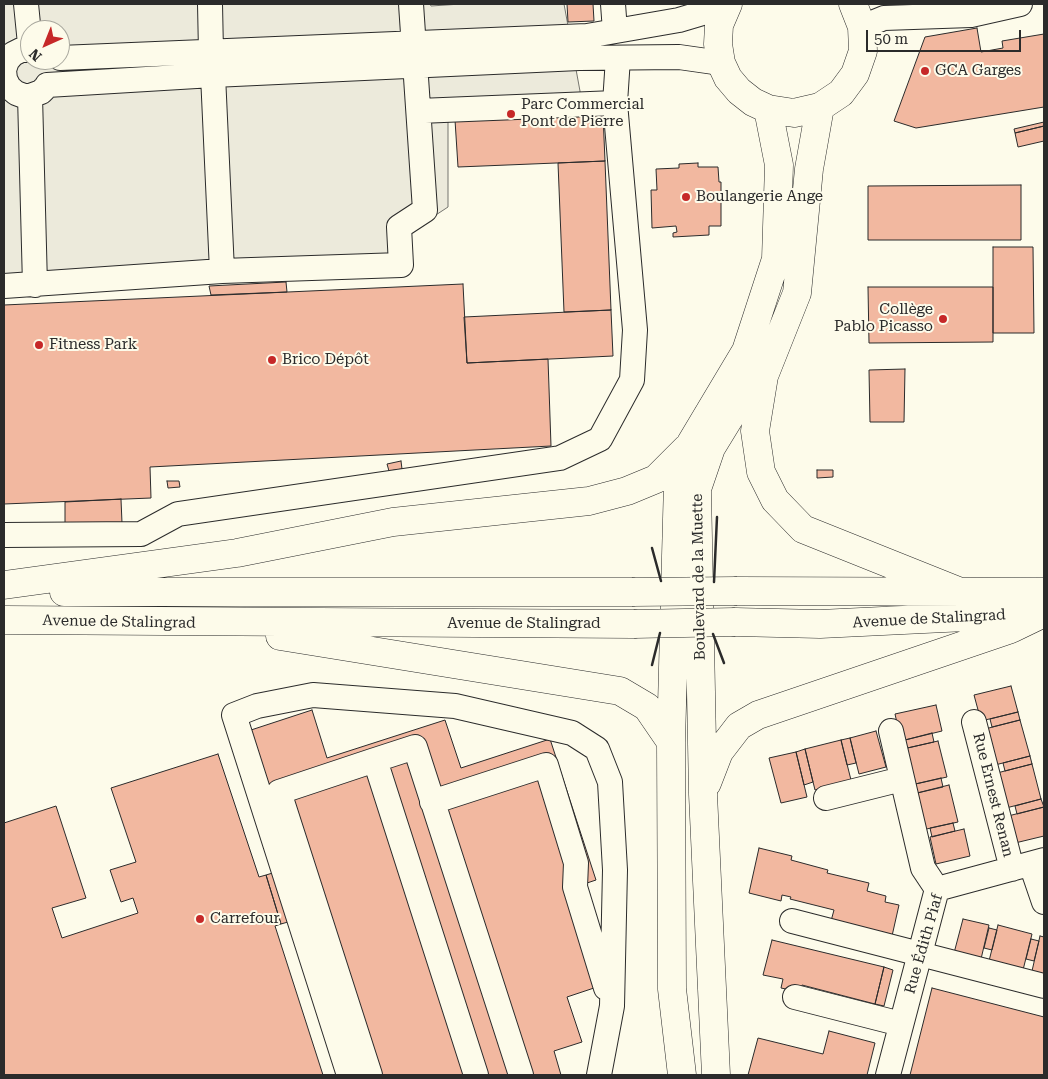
<!DOCTYPE html>
<meta charset="utf-8">
<style>
body{margin:0}
#map{position:relative;width:1048px;height:1079px;overflow:hidden;background:#fdfbea;font-family:"Roboto Serif",serif}
canvas{display:block}
.frame{position:absolute;inset:0;border:5px solid #2b2b2b;pointer-events:none}
.north{position:absolute;left:20px;top:20px;width:50px;height:50px;box-sizing:border-box;background:#fdfbea;border:1px solid #a9a89e;border-radius:50%;rotate:224deg;font-size:14px;font-weight:700;line-height:20px;text-align:center;color:#2b2b2b}
.north::after{content:'';display:block;margin:auto;width:18px;height:22px;background:#c62828;clip-path:polygon(50% 0,100% 100%,50% 72%,0 100%)}
.scale{position:absolute;left:866px;top:30px;width:155px;height:22px;box-sizing:border-box;border:2px solid #2b2b2b;border-top:0;padding-left:6px;font-size:15px;line-height:18px;white-space:nowrap;color:#2b2b2b;-webkit-text-stroke:4px #fdfbea;paint-order:stroke}
</style>
<div id="map">
<canvas width="1048" height="1079"></canvas>
<div class="frame"></div>
<div class="north">N</div>
<div class="scale">50 m</div>
</div>
<script>
const c = document.querySelector('canvas').getContext('2d');
c.lineJoin = 'round';
function paint(path, color) {
  c.fillStyle = color;
  c.fill(path, 'evenodd');
}
function poly(rows) {
  const path = new Path2D();
  for (const r of rows) {
    path.moveTo(r[0], r[1]);
    for (let i = 2; i < r.length; i += 2) path.lineTo(r[i], r[i + 1]);
  }
  return path;
}
function strokePath(path, color, width, dash) {
  c.strokeStyle = color;
  c.lineWidth = width;
  c.lineCap = dash ? 'butt' : 'round';
  c.setLineDash(dash || []);
  c.stroke(path);
}
function label(font, color, halo, rows, align = 'center') {
  c.font = font + ' "Roboto Serif",serif';
  c.lineWidth = 4;
  c.setLineDash([]);
  c.textBaseline = 'middle';
  c.strokeStyle = halo;
  c.fillStyle = color;
  for (const [text, x, y, turn = 0] of rows) {
    c.save();
    c.translate(x, y);
    c.rotate((+turn || 0) * Math.PI / 180);
    c.textAlign = isNaN(turn) ? turn : align;
    if (halo) c.strokeText(text, 0, 0);
    c.fillText(text, 0, 0);
    c.restore();
  }
}
const parking = poly([
 [4,4,430,4,431,6,461,4,564,4,582,102,448,118,448,207,410,232,410,271,4,290,4,4],
 [30,30,60,30,60,60,30,60,30,30]
]);
paint(parking, '#eceadb');
strokePath(parking, '#74746e', 1);
const building = poly([
 [567,4,593,4,594,21,568,22,567,4],
 [977,28,981,52,1003,48,1002,41,1044,34,1044,107,916,128,894,121,925,37,977,28],
 [603,114,605,161,458,167,455,120,603,114],
 [1044,122,1044,126,1015,133,1014,129,1044,122],
 [1044,126,1044,141,1018,147,1015,133,1044,126],
 [605,161,611,310,564,312,558,163,605,161],
 [698,163,698,167,718,167,719,182,721,182,721,226,709,226,709,235,673,237,673,233,677,232,676,226,652,228,651,190,657,190,656,169,679,168,679,164,698,163],
 [1021,185,1021,240,868,240,868,186,1021,185],
 [993,247,1033,247,1034,333,993,333,993,247],
 [286,282,287,292,211,295,209,286,286,282],
 [463,284,467,363,548,359,551,446,150,467,151,498,4,504,4,305,463,284],
 [868,287,993,287,993,342,869,343,868,287],
 [611,310,613,356,467,363,464,317,611,310],
 [905,369,904,422,870,422,869,370,905,369],
 [401,461,402,469,389,471,387,464,401,461],
 [817,470,833,470,833,477,817,478,817,470],
 [167,481,179,481,180,487,168,488,167,481],
 [121,499,122,523,65,526,65,502,121,499],
 [1011,686,1018,712,981,721,974,695,1011,686],
 [936,705,942,731,901,741,895,714,936,705],
 [312,710,327,758,445,720,461,768,550,739,596,880,566,890,597,987,567,997,582,1042,554,1051,561,1075,363,1075,251,730,312,710],
 [1018,712,1020,720,992,727,990,719,1018,712],
 [1020,720,1030,756,995,765,985,729,1020,720],
 [876,731,886,767,859,774,850,738,876,731],
 [932,733,934,742,903,749,901,741,932,733],
 [850,738,856,763,847,765,841,740,850,738],
 [841,740,851,780,815,790,805,749,841,740],
 [938,741,947,777,911,785,903,749,938,741],
 [805,749,813,782,804,785,796,752,805,749],
 [796,752,807,797,781,803,769,758,796,752],
 [218,754,259,877,266,875,281,924,275,926,323,1075,4,1075,4,823,56,806,86,898,52,908,62,938,138,913,133,898,121,902,110,870,136,862,111,788,218,754],
 [1030,756,1032,764,1005,771,1003,763,1030,756],
 [1032,764,1041,799,1006,808,997,773,1032,764],
 [941,778,943,787,913,794,911,785,941,778],
 [949,785,958,822,922,830,913,794,949,785],
 [1041,799,1044,807,1017,814,1015,806,1041,799],
 [1044,807,1044,836,1015,843,1008,816,1044,807],
 [953,823,955,831,932,837,930,828,953,823],
 [964,829,970,856,936,864,930,837,964,829],
 [759,848,792,856,791,860,828,870,827,873,869,883,867,891,886,896,885,902,899,905,892,936,831,921,834,910,790,899,791,897,782,895,781,901,749,893,759,848],
 [296,866,312,915,281,924,266,875,296,866],
 [963,919,989,925,981,959,954,953,963,919],
 [998,925,1032,934,1023,970,989,961,998,925],
 [989,928,997,930,992,950,984,948,989,928],
 [1040,936,1044,937,1044,975,1032,971,1040,936],
 [1031,939,1039,941,1034,961,1026,959,1031,939],
 [772,940,884,967,875,1004,802,985,800,992,781,988,783,979,763,975,772,940],
 [884,967,893,970,884,1006,875,1004,884,967],
 [932,988,1044,1017,1044,1075,910,1075,932,988],
 [829,1031,875,1043,867,1075,748,1075,758,1038,823,1054,829,1031]
]);
paint(building, '#f2b8a0');
strokePath(building, '#2b2b2b', 1);
const minor = poly([
 [26,4,30,44],
 [210,4,211,52],
 [613,4,615,31],
 [862,27,884,18,971,15,1020,4],
 [30,50,21,50,13,54,7,61,4,70,5,79,9,87,16,93,24,96,30,96,41,92,44,89],
 [60,58,587,36,679,20,726,6],
 [213,75,222,271],
 [47,85,213,75,579,58,679,57,721,63],
 [30,96,35,285],
 [419,111,615,103],
 [4,286,222,271,401,265,399,227,425,210,411,4],
 [4,535,141,534,178,514,560,458,600,439,632,380,635,330,615,103,618,58],
 [974,722,1012,869],
 [891,731,923,868,937,889],
 [375,760,415,747,521,1075],
 [826,798,902,779],
 [432,802,546,765,576,863,575,887,606,988],
 [1031,864,1044,902],
 [792,921,1044,986],
 [795,997,901,1024],
 [349,1075,234,715,257,706,313,695,455,706,572,733,597,749,610,782,615,870,612,1006,599,1075],
 [370,1075,279,792,375,760,476,1075],
 [888,1075,937,889,1044,860]
]);
const major = poly([
 [728,4,719,25,718,44,721,63,728,78,739,91,753,102,768,109,794,113,820,107,841,93,855,74,863,51,862,27,853,4],
 [764,376,755,431,761,472,775,500,803,529,958,591],
 [4,585,237,553,393,522,589,501,627,491,656,479,687,448],
 [737,591,1044,592],
 [64,592,632,592],
 [4,620,634,624],
 [735,622,820,624,1028,614],
 [280,636,620,691,647,707,671,742],
 [707,783,719,752,739,726,758,715,1011,629,1044,613],
 [682,1075,672,989,671,742,678,482,691,443,746,351,776,259,779,165,768,109],
 [716,1075,703,794,697,489,711,448,733,412,764,376,797,293,809,169,820,107]
]);
strokePath(minor, '#2b2b2b', 26);
strokePath(major, '#2b2b2b', 29);
strokePath(minor, '#fdfbea', 24);
strokePath(major, '#fdfbea', 28);
const majorBridge = poly([
 [632,592,737,591],
 [634,624,735,622]
]);
strokePath(majorBridge, '#2b2b2b', 29, []);
strokePath(majorBridge, '#fdfbea', 28);
strokePath(poly([
 [652,548,661,581],
 [714,582,717,517],
 [713,634,724,663],
 [652,665,660,633]
]), '#2b2b2b', 2.5);
for (const [x, y, r, color] of [
 [925,71,5,"#c62828"],
 [511,114,5,"#c62828"],
 [686,197,5,"#c62828"],
 [943,319,5,"#c62828"],
 [39,345,5,"#c62828"],
 [272,360,5,"#c62828"],
 [200,919,5,"#c62828"]
]) {
  const dot = new Path2D();
  dot.arc(x, y, r, 0, 2 * Math.PI);
  c.fillStyle = color;
  c.fill(dot);
  strokePath(dot, '#fdfbea', 2);
}
label('15px', '#2b2b2b', '#fdfbea', [
 ["GCA Garges",935,71],
 ["Parc Commercial",521,105],
 ["Pont de Pierre",521,122],
 ["Boulangerie Ange",696,197],
 ["Collège",933,310,"right"],
 ["Pablo Picasso",933,327,"right"],
 ["Fitness Park",49,345],
 ["Brico Dépôt",282,360],
 ["Carrefour",210,919]
], 'left');
label('15px', '#2b2b2b', '#fdfbea', [
 ["Boulevard de la Muette",699,577,-91],
 ["Avenue de Stalingrad",929,619,-3],
 ["Avenue de Stalingrad",119,622,1],
 ["Avenue de Stalingrad",524,624],
 ["Rue Ernest Renan",993,795,76],
 ["Rue Édith Piaf",924,944,-74]
]);
</script>
